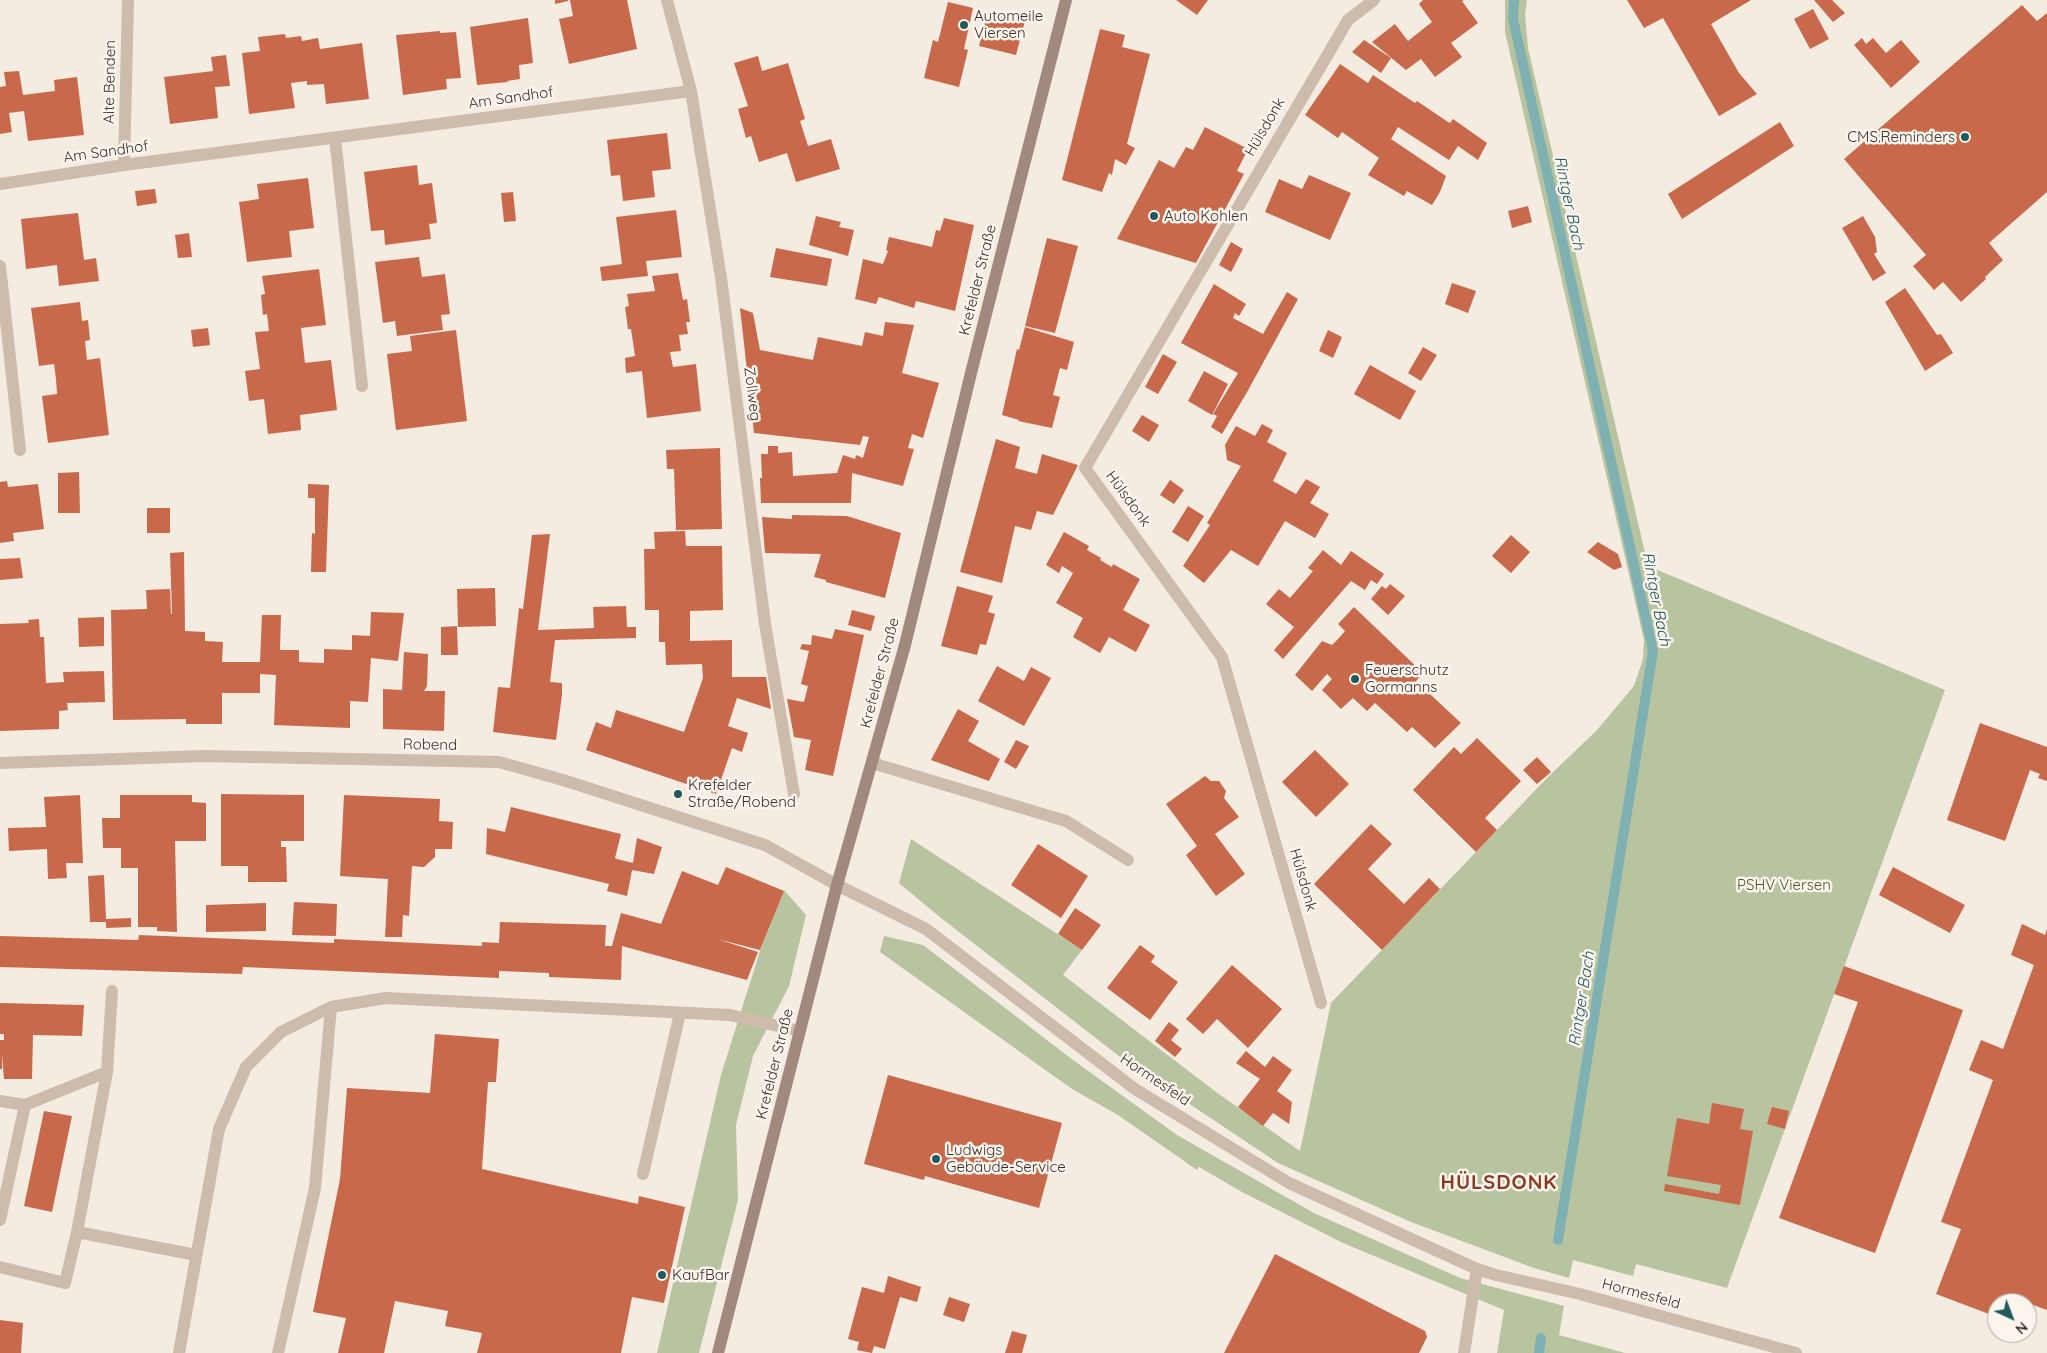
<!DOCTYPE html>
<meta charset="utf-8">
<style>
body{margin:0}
#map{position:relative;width:2047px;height:1353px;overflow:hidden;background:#f4ebe1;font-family:Quicksand,sans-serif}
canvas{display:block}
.north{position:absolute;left:1987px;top:1293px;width:50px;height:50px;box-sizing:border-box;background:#fbf5ee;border:1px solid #aea6a0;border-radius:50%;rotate:137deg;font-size:14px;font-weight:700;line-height:20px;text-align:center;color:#3b302b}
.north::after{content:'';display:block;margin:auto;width:18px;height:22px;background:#1f5a5e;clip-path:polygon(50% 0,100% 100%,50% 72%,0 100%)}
</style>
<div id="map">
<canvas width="2047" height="1353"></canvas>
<div class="north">N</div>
</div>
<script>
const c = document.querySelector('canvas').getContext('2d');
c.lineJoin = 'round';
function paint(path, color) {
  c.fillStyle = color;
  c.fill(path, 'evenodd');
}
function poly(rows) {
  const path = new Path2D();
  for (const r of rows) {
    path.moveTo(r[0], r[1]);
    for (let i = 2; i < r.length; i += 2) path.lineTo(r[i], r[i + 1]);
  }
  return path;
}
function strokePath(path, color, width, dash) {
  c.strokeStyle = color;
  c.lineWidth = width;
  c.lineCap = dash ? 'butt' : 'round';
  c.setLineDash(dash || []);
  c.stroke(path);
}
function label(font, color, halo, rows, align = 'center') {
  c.font = font + ' Quicksand,sans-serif';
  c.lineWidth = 5;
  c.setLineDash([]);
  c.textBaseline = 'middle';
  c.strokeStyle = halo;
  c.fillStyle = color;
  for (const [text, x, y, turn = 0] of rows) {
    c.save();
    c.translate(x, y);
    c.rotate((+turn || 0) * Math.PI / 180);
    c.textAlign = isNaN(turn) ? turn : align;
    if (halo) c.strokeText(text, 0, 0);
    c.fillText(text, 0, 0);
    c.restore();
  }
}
paint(poly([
 [1505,0,1527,0,1525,14,1528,48,1648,566,1945,690,1727,1288,1636,1264,1633,1276,1573,1260,1569,1278,1534,1268,1411,1222,1278,1163,1128,1063,941,918,899,883,911,839,1082,950,1063,975,1216,1092,1300,1151,1331,1003,1547,778,1597,730,1634,686,1643,659,1644,640,1505,32],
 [784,890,806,915,789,986,753,1056,736,1125,738,1200,699,1353,657,1353,721,1075,760,951],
 [884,936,923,945,1073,1060,1177,1135,1314,1213,1460,1278,1564,1306,1559,1335,1625,1353,1497,1353,1504,1310,1343,1243,1242,1192,1199,1167,1197,1170,1118,1115,1072,1089,880,952]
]), '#b8c4a0');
strokePath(poly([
 [1514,0,1513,19,1653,651,1558,1240],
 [1539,1353,1541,1338]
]), '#7fb0b2', 10);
paint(poly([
 [555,0,568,0,568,1,555,4],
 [570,0,627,0,637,49,569,64,559,19,573,16],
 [1176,0,1208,0,1197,15],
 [1423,0,1464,0,1462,1,1478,23,1451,43,1462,57,1435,77,1421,59,1406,70,1372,42,1395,24,1408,41,1432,22,1419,4],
 [1627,0,1751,0,1711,24,1739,73,1757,94,1719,116,1663,18,1644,28],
 [1814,0,1832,0,1845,13,1833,22],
 [948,2,973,8,964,49,968,50,959,87,924,78,933,40,938,42],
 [2022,5,2037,21,2047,13,2047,192,1989,243,2003,260,1985,277,1986,279,1961,302,1943,282,1934,290,1913,266,1926,255,1844,159],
 [1813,9,1829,39,1810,49,1794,19],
 [988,11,1025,21,1016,55,979,46],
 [528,18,533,63,519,65,520,79,507,81,508,82,477,85,470,27],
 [1100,29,1125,35,1122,47,1150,54,1127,144,1135,148,1126,165,1115,159,1112,175,1109,173,1102,192,1062,180],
 [440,31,440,33,456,32,461,78,446,79,447,89,403,95,396,35],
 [285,34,286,38,301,36,302,41,318,38,320,49,362,43,369,99,326,104,324,84,307,85,307,81,291,83,295,108,249,114,242,53,260,51,258,37],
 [1862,38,1866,44,1873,38,1886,53,1901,40,1920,62,1891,88,1854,45],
 [1364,40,1391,58,1381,73,1352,52],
 [226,55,230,86,215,87,218,118,170,124,164,77,213,71,211,57],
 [758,56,762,71,788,63,805,119,800,121,808,146,831,139,840,169,796,182,787,153,759,162,751,136,746,138,738,109,748,106,734,63],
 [1340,64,1368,83,1373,75,1415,103,1417,101,1448,122,1450,123,1453,119,1487,143,1478,160,1458,146,1449,160,1398,127,1391,139,1446,176,1440,192,1432,205,1407,191,1404,196,1368,175,1379,158,1342,132,1338,138,1305,115],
 [19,71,23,95,55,91,54,80,77,77,84,135,28,141,24,111,9,113,12,132,0,134,0,87,6,86,4,72],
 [1780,122,1794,146,1682,219,1668,194],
 [1205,127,1248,149,1237,171,1244,174,1196,263,1117,239,1159,160,1174,168,1186,147,1193,150],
 [667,133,671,169,652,171,655,197,623,201,620,175,611,176,607,140],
 [417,165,419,185,432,183,437,223,429,224,431,239,385,245,384,230,371,231,364,172],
 [1309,175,1351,193,1330,240,1265,212,1279,179,1302,189],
 [308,178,314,228,289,231,292,257,247,262,239,202,259,199,257,184],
 [155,189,157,203,137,206,135,191],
 [513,192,516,221,504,222,501,193],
 [1528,206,1532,222,1512,228,1508,211],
 [676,210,682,257,646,261,648,276,602,281,600,267,622,264,616,217],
 [78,213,84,260,96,258,99,281,59,286,57,265,26,269,21,219],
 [816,216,841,222,839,227,854,230,848,256,809,245],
 [1863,216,1875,237,1877,252,1874,254,1886,273,1873,281,1842,228],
 [944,218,974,225,955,311,916,301,914,308,879,297,876,304,855,299,863,259,883,264,888,251,886,250,889,237,932,247,936,230,940,231],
 [189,233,192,257,178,258,175,235],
 [1047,238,1078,246,1055,333,1025,326],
 [1231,242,1243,249,1231,272,1219,265],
 [776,248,832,259,827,286,770,277],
 [419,257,422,277,445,274,450,314,441,315,443,330,397,336,395,321,383,323,375,262],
 [319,269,326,325,301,328,305,363,331,360,337,410,300,415,301,430,268,434,264,399,249,401,245,371,260,369,255,332,269,331,267,314,263,315,261,295,265,294,262,276],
 [678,273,683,300,687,299,690,322,686,322,688,334,679,335,681,351,670,352,673,367,696,364,701,411,647,418,642,371,626,373,625,358,635,356,631,329,628,329,625,307,629,306,627,294,655,291,652,276],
 [1452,283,1476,291,1468,313,1445,304],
 [1214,284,1246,304,1239,316,1235,313,1233,318,1263,334,1287,292,1298,299,1246,394,1222,434,1211,427,1217,416,1213,414,1238,373,1181,343],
 [1905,288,1937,335,1941,334,1953,353,1925,371,1885,302],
 [80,302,82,321,88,320,90,340,85,341,87,360,100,358,109,435,48,443,42,396,57,394,56,379,54,364,39,366,31,308],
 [740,308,753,313,760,350,813,360,818,337,862,346,865,332,883,336,885,322,914,325,902,373,939,383,923,438,912,434,908,448,914,449,903,486,852,473,851,503,761,503,760,478,762,478,761,454,768,454,768,446,778,446,778,453,792,452,793,476,837,473,843,455,855,459,856,455,863,458,869,437,863,436,860,445,754,433],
 [1025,327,1074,342,1067,370,1060,368,1053,395,1060,397,1052,428,1018,421,1019,420,1002,415,1017,349,1019,350],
 [208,328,210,345,193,347,191,330],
 [456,330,467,421,396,430,387,354,412,351,410,336],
 [1328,330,1342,337,1333,358,1319,351],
 [1423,347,1437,355,1421,381,1408,373],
 [1163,354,1177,362,1158,394,1145,387],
 [1370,365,1416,391,1400,420,1354,394],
 [1204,371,1228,384,1212,415,1188,401],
 [1142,415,1159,425,1149,442,1132,431],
 [1262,424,1273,430,1267,442,1287,453,1273,481,1296,494,1306,479,1320,487,1310,503,1329,514,1315,538,1285,521,1258,566,1231,550,1204,583,1183,566,1210,525,1207,523,1241,466,1227,460,1225,445,1236,426,1255,436],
 [996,439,1020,447,1015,468,1037,474,1042,454,1078,465,1053,515,1037,511,1031,530,1015,526,1002,583,960,572],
 [720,448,722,529,676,530,674,469,667,469,666,450],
 [79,472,80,513,58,513,58,473],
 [1170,480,1184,490,1174,504,1160,495],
 [7,481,8,487,38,484,44,529,13,533,14,541,0,543,0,482],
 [308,484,329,485,326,572,311,572,312,533,315,534,315,498,308,498],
 [1188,506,1204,516,1188,542,1172,532],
 [147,508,170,508,170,533,147,533],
 [792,515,847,516,901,533,885,598,826,582,826,580,814,577,821,554,765,553,762,517,792,519],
 [685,531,686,546,722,546,723,610,690,611,690,641,732,640,732,677,766,677,771,709,737,698,728,726,748,733,742,752,732,748,716,794,586,750,596,722,611,728,616,710,684,732,703,678,702,664,666,665,665,642,659,642,659,610,645,610,644,549,655,549,654,532],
 [1064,532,1089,546,1087,550,1101,558,1100,560,1112,567,1113,564,1140,579,1123,610,1150,625,1136,652,1109,637,1100,653,1073,637,1083,618,1056,603,1073,573,1062,566,1059,573,1046,565],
 [550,534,538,630,594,628,593,607,626,606,627,627,636,627,636,638,555,640,550,682,562,683,562,695,556,740,493,732,498,687,510,688,519,608,523,609,532,535],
 [1511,535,1530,552,1511,573,1492,556],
 [1598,542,1618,554,1622,567,1614,570,1587,552],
 [1323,550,1341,565,1351,551,1384,574,1377,584,1371,580,1365,590,1351,581,1283,659,1274,650,1294,627,1266,604,1279,589,1290,598,1313,571,1308,568],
 [184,552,185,631,205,632,205,641,223,642,222,662,260,662,262,615,281,615,280,650,299,650,299,662,324,663,324,649,352,650,352,635,370,636,371,612,404,613,398,661,371,658,368,702,350,701,350,728,274,725,276,675,260,674,260,693,222,693,222,724,186,724,186,719,113,720,111,610,147,609,146,590,170,589,171,614,172,614,170,553],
 [20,558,23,578,0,580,0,559],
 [1390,584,1405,596,1388,615,1371,599,1382,586,1386,589],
 [957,586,993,596,988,612,995,614,986,645,980,644,977,655,941,646],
 [495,588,496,626,458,627,457,589],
 [1354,607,1423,673,1416,681,1461,723,1435,748,1412,727,1407,732,1375,703,1367,711,1353,698,1341,709,1322,690,1332,679,1327,674,1312,691,1295,675,1322,641,1332,645,1339,638,1345,631,1338,624],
 [852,610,875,616,871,631,848,625],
 [104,617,104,646,79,647,78,618],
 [39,619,40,637,44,637,46,683,64,682,63,672,104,671,105,702,67,703,68,710,59,711,59,729,0,731,0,624,29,623,28,620],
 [457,626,458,655,441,655,441,627],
 [835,629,864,635,833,776,805,770,811,740,794,737,787,699,804,702,808,686,801,684,809,651,800,649,802,644,811,645,812,635,832,639],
 [404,652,428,654,427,686,424,691,445,691,444,731,383,729,383,689,402,690],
 [997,666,1024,681,1031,667,1051,678,1024,726,978,701],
 [958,709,979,721,968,741,1000,759,989,781,931,760],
 [1980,723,2047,747,2047,781,2038,778,2040,774,2030,770,2005,841,1947,820],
 [1477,738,1521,781,1485,818,1497,830,1476,852,1413,790,1454,747,1461,754],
 [1016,740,1029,746,1016,769,1004,762],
 [1315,750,1349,784,1316,817,1282,782],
 [1537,757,1551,772,1537,784,1523,770],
 [1205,776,1211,781,1219,781,1226,791,1224,798,1239,817,1215,834,1245,874,1216,896,1186,855,1197,846,1166,804],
 [221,794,304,795,304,841,281,841,281,847,286,847,287,882,248,882,248,866,221,866],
 [80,795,83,863,66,863,67,878,48,879,47,849,9,851,8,828,46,827,44,797],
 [120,795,192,795,192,802,206,803,206,841,175,841,177,932,157,931,157,927,138,927,138,868,121,868,121,848,103,848,102,818,120,818],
 [344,795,440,799,439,821,453,822,452,849,435,849,435,857,424,867,412,866,409,916,403,915,402,937,385,937,388,879,340,876],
 [511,807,621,834,615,858,617,859,633,863,637,838,662,847,654,874,632,870,627,896,607,891,609,884,486,854,487,828,505,832],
 [1371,824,1392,844,1368,869,1404,904,1429,878,1440,889,1382,950,1314,884],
 [1038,844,1088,876,1061,918,1011,885],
 [726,867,784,891,760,950,717,939,758,952,747,980,622,946,621,980,549,977,549,973,499,971,499,978,243,967,242,974,0,967,0,936,138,940,139,935,334,943,334,939,482,946,482,942,499,943,500,922,606,925,605,946,612,946,621,913,661,924,682,871,718,885],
 [1893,867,1965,905,1950,933,1879,895],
 [104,875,106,919,131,918,131,927,106,928,106,922,90,922,88,876],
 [294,902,337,904,336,936,292,935],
 [266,903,266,931,206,932,206,905],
 [1075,908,1101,925,1082,950,1058,934],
 [2022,924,2045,935,2047,929,2047,1310,2011,1297,2009,1303,1997,1303,1997,1317,1936,1294,1961,1229,1941,1222,1993,1080,1969,1070,1981,1040,2003,1049,2034,965,2011,955],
 [1140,945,1155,956,1151,962,1178,982,1150,1020,1107,988],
 [1232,965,1282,1009,1248,1048,1217,1019,1203,1034,1186,1019],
 [1844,966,1963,1010,1875,1253,1779,1218,1858,1002,1834,994],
 [0,1003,84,1005,82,1036,33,1035,32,1079,4,1079,2,1055,2,1069,0,1069,0,1040,4,1040,4,1034,0,1034],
 [1169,1022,1179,1030,1171,1040,1182,1049,1175,1057,1155,1041],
 [435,1034,499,1039,496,1082,488,1082,482,1169,638,1204,639,1196,685,1207,664,1303,632,1297,621,1353,477,1353,482,1333,445,1326,448,1311,395,1301,384,1353,338,1353,346,1318,313,1312,340,1179,347,1088,430,1093],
 [1246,1051,1265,1067,1273,1056,1292,1070,1277,1091,1292,1102,1289,1124,1273,1113,1263,1126,1238,1107,1260,1079,1236,1063],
 [888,1075,1062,1123,1039,1208,925,1176,924,1180,864,1164],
 [1712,1103,1744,1109,1740,1129,1753,1131,1740,1205,1664,1191,1665,1184,1719,1194,1721,1185,1667,1176,1677,1118,1709,1124],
 [1772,1107,1789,1111,1785,1129,1767,1124],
 [44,1111,72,1116,52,1212,24,1206],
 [1275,1254,1425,1331,1427,1337,1419,1353,1224,1353],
 [888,1276,921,1287,917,1302,900,1297,885,1349,874,1346,872,1353,857,1350,859,1342,848,1339,862,1287,884,1293],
 [949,1297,970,1304,964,1322,943,1315],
 [0,1320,23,1323,21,1353,0,1353],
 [1012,1331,1027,1335,1022,1353,1005,1353]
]), '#c8694b');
strokePath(poly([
 [872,763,1066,821,1128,860],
 [112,991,107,1072,77,1232,196,1255],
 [0,1101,25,1105,0,1220],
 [25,1105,107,1072],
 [643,1174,680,1013],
 [0,1267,65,1283,77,1232],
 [179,1353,219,1129,246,1067,281,1032,331,1007,386,998,730,1015,800,1031],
 [278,1353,315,1188,331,1007]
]), '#cdbbac', 12);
strokePath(poly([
 [667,0,691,91,721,278,765,624,794,794],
 [335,138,362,386],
 [124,165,128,0],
 [0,184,124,165,691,91],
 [0,266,20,450],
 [0,763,204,756,499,762,563,780,765,845,837,885,926,929,1135,1089,1289,1183,1477,1269,1496,1275,1580,1294,1796,1353],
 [1321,1003,1222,657,1085,468,1348,20,1374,0],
 [1464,1353,1477,1269]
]), '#cdbbac', 12);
strokePath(poly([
 [718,1353,837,885,905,645,972,369,1066,0]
]), '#a18a7d', 12);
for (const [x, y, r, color] of [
 [964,25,5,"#1f5a5e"],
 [1965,137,5,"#1f5a5e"],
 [1154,216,5,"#1f5a5e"],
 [1355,679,5,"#1f5a5e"],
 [678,794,5,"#1f5a5e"],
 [936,1159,5,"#1f5a5e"],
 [662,1275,5,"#1f5a5e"]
]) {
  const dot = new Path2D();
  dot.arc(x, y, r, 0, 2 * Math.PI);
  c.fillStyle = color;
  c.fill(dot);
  strokePath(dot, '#fbf5ee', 2);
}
label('15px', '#3b302b', '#fbf5ee', [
 ["Automeile",974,16],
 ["Viersen",974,33],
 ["CMS.Reminders",1955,137,"right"],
 ["Auto Kohlen",1164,216],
 ["Feuerschutz",1365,670],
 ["Gormanns",1365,687],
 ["Krefelder",688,785],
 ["Straße/Robend",688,802],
 ["Ludwigs",946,1150],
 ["Gebäude-Service",946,1167],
 ["KaufBar",672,1275]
], 'left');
label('15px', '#3b302b', '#fbf5ee', [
 ["Alte Benden",110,82,-89],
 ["Am Sandhof",511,98,-8],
 ["Hülsdonk",1265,127,-60],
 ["Am Sandhof",106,152,-8],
 ["Krefelder Straße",978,280,-76],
 ["Zollweg",752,394,83],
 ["Hülsdonk",1128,499,54],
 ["Krefelder Straße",880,673,-75],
 ["Robend",430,745,1],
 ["Hülsdonk",1303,880,74],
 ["Krefelder Straße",775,1064,-76],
 ["Hormesfeld",1155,1080,34],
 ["Hormesfeld",1641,1294,15]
]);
label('15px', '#4a5a2e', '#fbf5ee', [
 ["PSHV Viersen",1784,885]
]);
label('italic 16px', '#1f5a5e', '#fbf5ee', [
 ["Rintger Bach",1569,203,78],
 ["Rintger Bach",1656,599,79],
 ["Rintger Bach",1582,999,-81]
]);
c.letterSpacing = '1px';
label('bold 20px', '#8c3b22', '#fbf5ee', [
 ["HÜLSDONK",1499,1183]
]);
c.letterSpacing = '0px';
</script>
